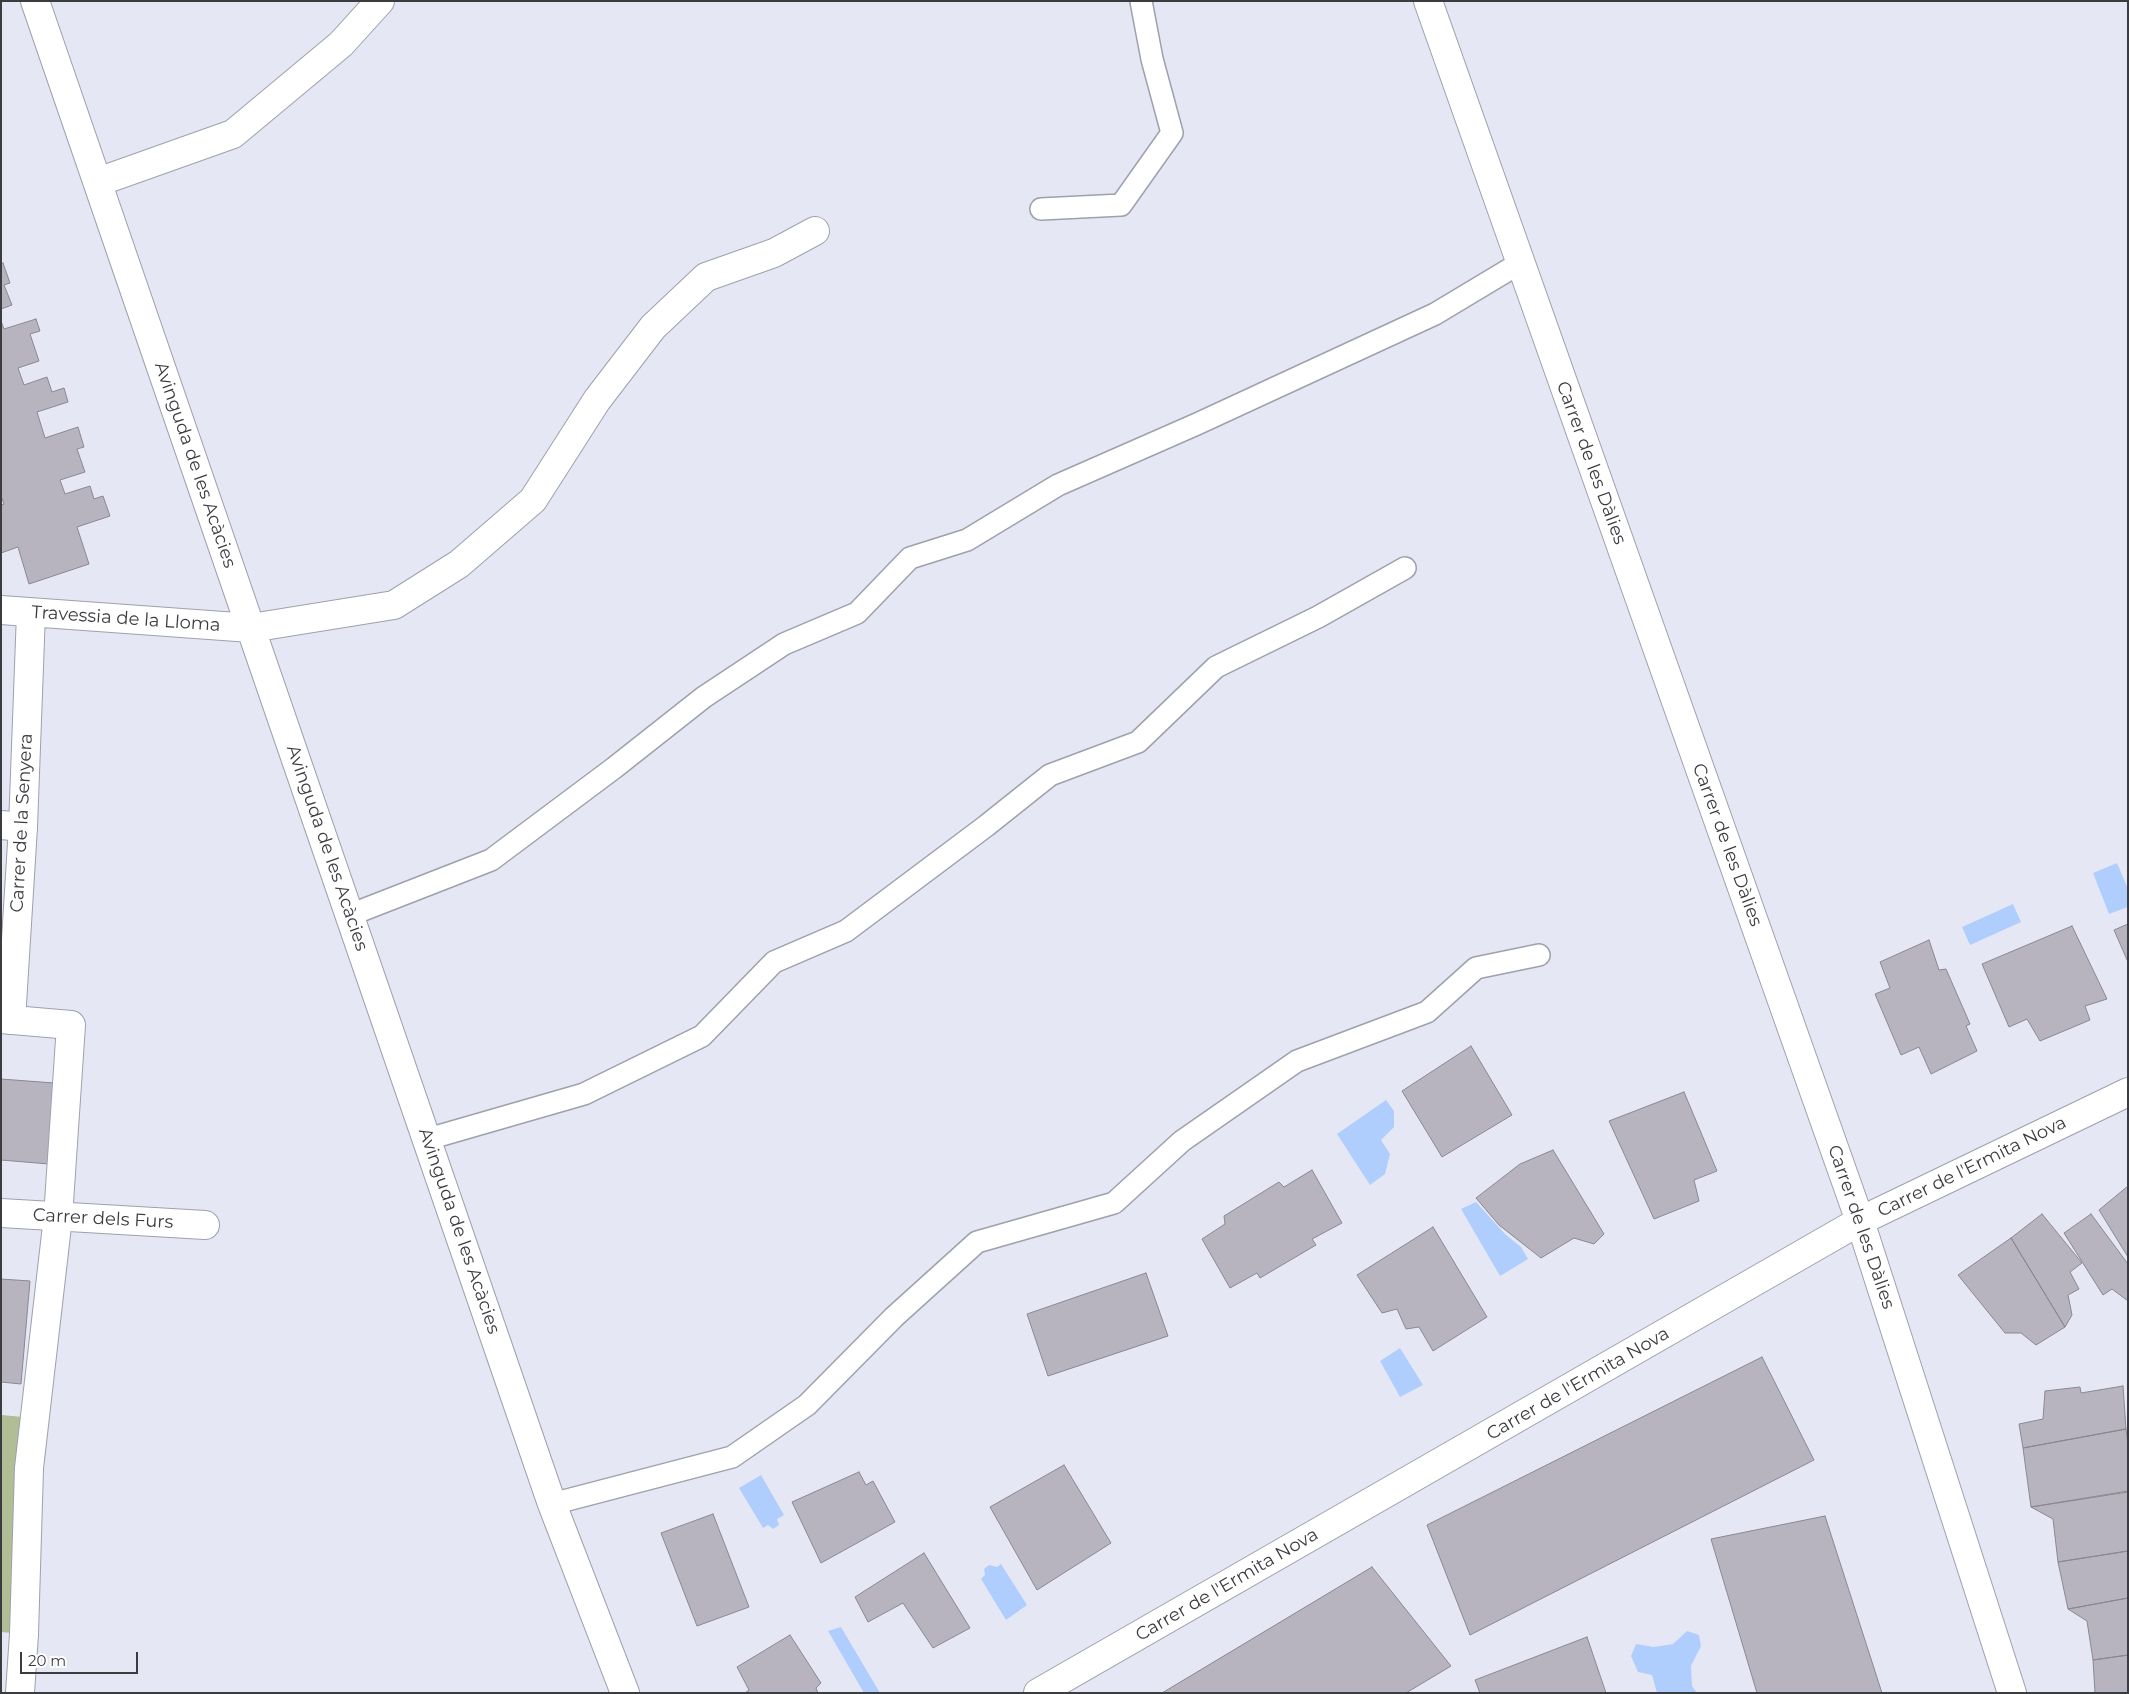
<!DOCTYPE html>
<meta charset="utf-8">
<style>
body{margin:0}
#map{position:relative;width:2129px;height:1694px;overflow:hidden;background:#e5e8f4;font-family:Montserrat,sans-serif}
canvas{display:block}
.frame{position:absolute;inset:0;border:2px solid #3b3c40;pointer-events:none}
.scale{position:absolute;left:20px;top:1652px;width:118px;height:22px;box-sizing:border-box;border:2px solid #3b3c40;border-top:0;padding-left:6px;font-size:15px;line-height:18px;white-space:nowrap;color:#3b3c40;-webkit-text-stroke:4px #fff;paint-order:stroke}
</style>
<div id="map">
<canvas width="2129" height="1694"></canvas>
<div class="frame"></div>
<div class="scale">20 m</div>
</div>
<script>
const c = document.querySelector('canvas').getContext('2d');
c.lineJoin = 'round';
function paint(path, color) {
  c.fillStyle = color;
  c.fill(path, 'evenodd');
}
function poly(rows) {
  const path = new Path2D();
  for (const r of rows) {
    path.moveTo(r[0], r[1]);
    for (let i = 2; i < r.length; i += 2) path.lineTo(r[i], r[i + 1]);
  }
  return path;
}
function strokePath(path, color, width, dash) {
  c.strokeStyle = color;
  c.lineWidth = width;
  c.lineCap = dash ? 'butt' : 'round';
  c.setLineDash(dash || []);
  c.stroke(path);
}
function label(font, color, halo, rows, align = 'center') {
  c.font = font + ' Montserrat,sans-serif';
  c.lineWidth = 4.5;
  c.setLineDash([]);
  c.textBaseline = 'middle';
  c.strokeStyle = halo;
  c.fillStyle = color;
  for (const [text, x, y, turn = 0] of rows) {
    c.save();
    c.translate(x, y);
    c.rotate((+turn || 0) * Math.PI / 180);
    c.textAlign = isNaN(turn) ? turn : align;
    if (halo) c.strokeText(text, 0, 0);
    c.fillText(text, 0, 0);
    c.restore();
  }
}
paint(poly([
 [1,1415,35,1418,24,1634,1,1632]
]), '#b1be95');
paint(poly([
 [2117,863,2128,889,2128,907,2109,914,2093,873],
 [2013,904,2021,922,1970,945,1962,927],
 [1386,1100,1394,1111,1394,1127,1381,1140,1390,1154,1385,1174,1370,1185,1337,1134],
 [1476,1202,1505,1234,1521,1247,1528,1259,1500,1276,1461,1209],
 [1400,1348,1423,1385,1400,1397,1380,1361],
 [761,1475,784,1515,777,1519,779,1525,773,1529,768,1525,763,1528,739,1488],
 [1001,1564,1027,1605,1006,1620,981,1579,985,1575,984,1569,989,1565,997,1567],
 [841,1627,880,1693,864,1693,828,1631],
 [1687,1631,1699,1635,1701,1646,1691,1666,1692,1686,1697,1693,1657,1693,1652,1675,1638,1672,1631,1656,1636,1644,1654,1647,1673,1644]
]), '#b0cefd');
const building = poly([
 [3,263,10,283,4,285,12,305,1,309,1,264,3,263],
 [36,319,40,331,30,334,39,361,18,368,24,385,47,377,52,392,64,388,68,402,37,412,45,438,78,427,84,447,77,449,85,472,60,480,65,494,90,486,94,499,103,496,110,516,77,527,89,564,29,584,18,547,1,553,1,505,4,504,1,496,1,321,4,329,36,319],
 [2128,924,2128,962,2114,930,2128,924],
 [2072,926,2107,999,2085,1006,2090,1020,2040,1041,2027,1019,2009,1027,1982,964,2072,926],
 [1929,940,1939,970,1946,969,1970,1024,1966,1026,1977,1051,1931,1074,1919,1047,1901,1055,1875,994,1890,988,1880,962,1929,940],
 [1471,1046,1512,1115,1442,1157,1402,1091,1471,1046],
 [1,1079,54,1083,49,1164,1,1160,1,1079],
 [1684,1092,1717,1171,1694,1180,1699,1201,1654,1219,1609,1121,1684,1092],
 [1553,1150,1604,1234,1594,1244,1574,1238,1541,1258,1499,1225,1476,1198,1520,1164,1553,1150],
 [1312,1170,1342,1223,1312,1239,1316,1245,1260,1278,1257,1273,1230,1288,1202,1239,1225,1224,1224,1216,1279,1182,1284,1187,1312,1170],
 [2128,1186,2128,1257,2099,1210,2128,1186],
 [2042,1214,2082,1263,2070,1272,2079,1289,2068,1295,2072,1315,2065,1327,2011,1238,2042,1214],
 [2091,1214,2128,1264,2128,1301,2112,1289,2103,1295,2064,1233,2091,1214],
 [1433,1227,1487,1317,1433,1351,1419,1327,1406,1329,1397,1309,1382,1313,1357,1275,1433,1227],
 [2011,1238,2065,1327,2036,1345,2021,1333,2005,1333,1958,1275,2011,1238],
 [1146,1273,1168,1336,1048,1376,1027,1314,1146,1273],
 [1,1279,30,1281,21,1384,1,1382,1,1279],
 [1762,1357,1814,1460,1470,1635,1427,1525,1762,1357],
 [2123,1386,2126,1429,2023,1448,2019,1424,2043,1419,2045,1391,2080,1387,2081,1393,2123,1386],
 [2126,1429,2128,1444,2128,1491,2031,1507,2023,1448,2126,1429],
 [1064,1465,1111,1543,1037,1590,990,1507,1064,1465],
 [859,1472,866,1485,873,1481,895,1522,821,1563,792,1502,859,1472],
 [2128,1492,2128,1551,2058,1562,2053,1519,2031,1507,2128,1492],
 [713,1514,749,1607,697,1626,661,1533,713,1514],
 [1825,1516,1882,1693,1757,1693,1711,1539,1825,1516],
 [2128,1551,2128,1598,2068,1609,2058,1562,2128,1551],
 [924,1553,970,1628,933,1648,903,1603,868,1622,855,1597,924,1553],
 [1372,1567,1451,1666,1406,1693,1162,1693,1372,1567],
 [2128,1598,2128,1655,2093,1660,2087,1621,2068,1609,2128,1598],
 [790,1635,821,1683,816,1688,818,1693,745,1693,749,1690,737,1667,790,1635],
 [1587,1637,1606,1693,1480,1693,1475,1680,1587,1637],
 [2128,1655,2128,1693,2095,1693,2093,1660,2128,1655]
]);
paint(building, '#b8b4bf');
strokePath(building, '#8b8791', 1);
const service = poly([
 [1041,209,1121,205,1172,133,1152,59,1141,1],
 [350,915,491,860,614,768,704,697,784,644,857,613,910,558,967,540,1058,485,1197,424,1435,314,1520,263],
 [428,1139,584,1094,702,1036,774,962,846,931,986,826,1050,775,1138,742,1216,667,1318,617,1405,568],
 [552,1504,732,1457,807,1405,894,1317,977,1242,1114,1203,1182,1141,1297,1061,1427,1012,1476,968,1539,955]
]);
const pedestrian = poly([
 [1,825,23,827],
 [1,1019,71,1025,58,1217,29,1468,24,1634]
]);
const minor = poly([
 [35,1,552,1504,625,1693],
 [1428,1,1860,1221,2012,1693],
 [98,182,233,134,341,44,380,1],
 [1,610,251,628,394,605,459,564,533,500,597,400,653,327,706,277,774,253,815,231],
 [11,1020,23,827,31,613],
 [1,1213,205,1225],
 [20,1693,24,1634],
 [1038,1693,1860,1221,2128,1092]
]);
strokePath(service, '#9ea1ac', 24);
strokePath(pedestrian, '#9ea1ac', 30);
strokePath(minor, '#9ea1ac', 30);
strokePath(service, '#fff', 21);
strokePath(pedestrian, '#fff', 28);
strokePath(minor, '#fff', 28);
label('18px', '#3b3c40', '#fff', [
 ["Carrer de les Dàlies",1591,463,70],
 ["Avinguda de les Acàcies",195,465,71],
 ["Travessia de la Lloma",126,619,4],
 ["Carrer de la Senyera",22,823,-87],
 ["Carrer de les Dàlies",1727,845,70],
 ["Avinguda de les Acàcies",327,848,71],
 ["Carrer de l'Ermita Nova",1972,1167,-26],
 ["Carrer dels Furs",103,1219,3],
 ["Carrer de les Dàlies",1861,1227,71],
 ["Avinguda de les Acàcies",459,1231,71],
 ["Carrer de l'Ermita Nova",1578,1384,-30],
 ["Carrer de l'Ermita Nova",1227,1585,-30]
]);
</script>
